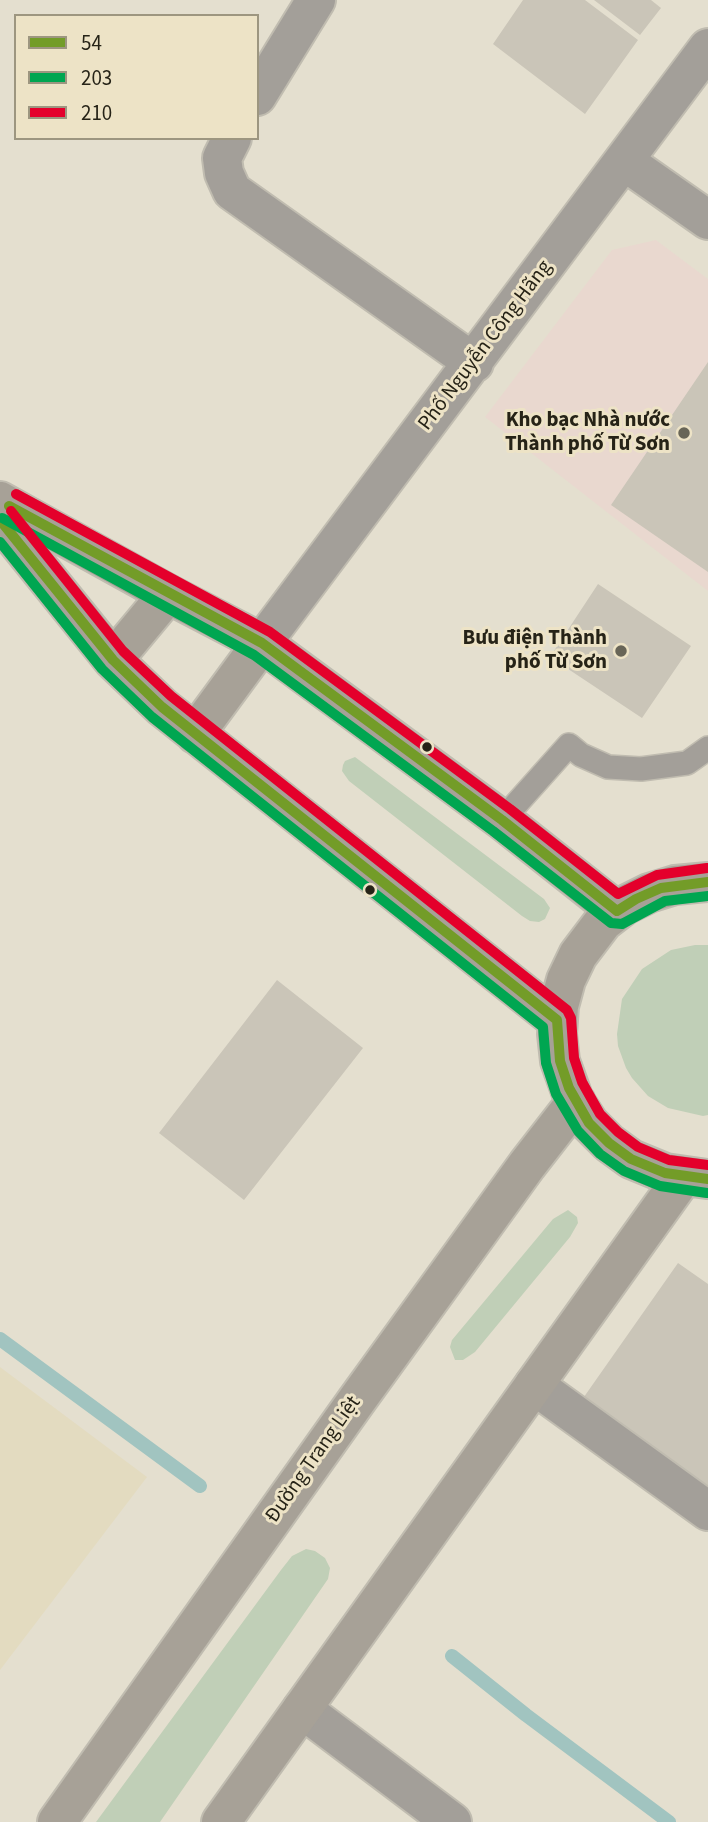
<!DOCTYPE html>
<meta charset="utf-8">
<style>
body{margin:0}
#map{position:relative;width:708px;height:1822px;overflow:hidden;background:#e4dfcf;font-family:"Source Sans 3",sans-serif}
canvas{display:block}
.legend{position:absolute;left:14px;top:14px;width:245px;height:126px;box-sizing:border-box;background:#ede3c6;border:2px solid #9d9680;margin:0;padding:9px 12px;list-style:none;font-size:21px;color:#262317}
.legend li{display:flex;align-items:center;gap:14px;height:35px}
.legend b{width:35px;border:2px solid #9d9680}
</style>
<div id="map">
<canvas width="708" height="1822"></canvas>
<ul class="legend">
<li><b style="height:9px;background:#739c28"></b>54</li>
<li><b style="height:9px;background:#00a651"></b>203</li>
<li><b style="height:9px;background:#e4002b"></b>210</li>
</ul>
</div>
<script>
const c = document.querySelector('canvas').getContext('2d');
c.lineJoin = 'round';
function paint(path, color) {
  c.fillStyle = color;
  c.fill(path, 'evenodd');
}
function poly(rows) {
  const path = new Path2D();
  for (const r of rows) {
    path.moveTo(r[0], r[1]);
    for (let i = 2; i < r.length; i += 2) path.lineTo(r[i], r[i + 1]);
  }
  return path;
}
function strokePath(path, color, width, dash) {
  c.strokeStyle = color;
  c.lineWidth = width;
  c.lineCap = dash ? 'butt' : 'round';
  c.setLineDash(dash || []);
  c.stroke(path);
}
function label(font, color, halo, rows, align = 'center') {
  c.font = font + ' "Source Sans 3",sans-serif';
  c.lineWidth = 6;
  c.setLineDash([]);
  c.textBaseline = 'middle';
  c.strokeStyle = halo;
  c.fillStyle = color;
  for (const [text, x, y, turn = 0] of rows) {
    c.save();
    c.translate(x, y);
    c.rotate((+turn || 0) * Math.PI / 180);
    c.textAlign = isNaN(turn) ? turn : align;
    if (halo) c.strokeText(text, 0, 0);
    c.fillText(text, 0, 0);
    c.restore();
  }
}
paint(poly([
 [656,240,708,279,708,591,485,417,612,250]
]), '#e9d8cf');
paint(poly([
 [0,1367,147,1477,0,1670]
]), '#e3dbc0');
paint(poly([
 [355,757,544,899,550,908,545,919,539,922,530,921,522,916,349,781,342,771,343,765,345,761],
 [695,945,708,945,708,1115,703,1116,668,1108,648,1096,632,1078,626,1068,618,1046,617,1034,622,999,642,969,671,950],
 [568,1210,577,1217,578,1223,570,1237,475,1352,463,1360,455,1360,450,1347,452,1340,553,1219],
 [306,1549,315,1551,325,1558,330,1568,328,1579,160,1822,96,1822,281,1570,292,1556]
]), '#c0cfb7');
strokePath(poly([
 [0,1339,200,1486],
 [452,1656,526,1715,669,1822]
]), '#a1c4c0', 14);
paint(poly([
 [523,0,585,0,638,40,585,114,493,44],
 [594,0,651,0,661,8,640,35],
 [708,362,708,572,611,505],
 [598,584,691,646,642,718,550,657],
 [277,980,363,1048,244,1200,159,1133],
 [678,1263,708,1284,708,1495,579,1404]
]), '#cac5b8');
const service = poly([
 [502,820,569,745,581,755,608,767,641,769,687,763,708,748]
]);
const minor = poly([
 [257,96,316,0],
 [232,138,222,158,224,173,232,191,474,363],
 [624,161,708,220],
 [262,643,708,48],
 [534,1385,708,1511],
 [302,1709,452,1822]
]);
const primary = poly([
 [0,501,168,594,262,643,502,820,617,911],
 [0,520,113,660,162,707,557,1020],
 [113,660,168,594],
 [195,734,262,643],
 [707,1179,665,1173,631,1159,609,1143,589,1123,574,1100,560,1061,557,1034,559,1006,566,980,578,955,603,922,625,905,649,893,675,885,708,882],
 [57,1822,357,1400,527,1165,576,1102],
 [221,1822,683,1177]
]);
strokePath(service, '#c0bcb0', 26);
strokePath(minor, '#c0bcb0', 42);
strokePath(primary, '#c0bcb0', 42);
strokePath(service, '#a39f99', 23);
strokePath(minor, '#a39f99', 38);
strokePath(primary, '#a7a197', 38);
strokePath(poly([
 [9,506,262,643,502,820,617,911,636,899,661,888,708,882],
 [0,520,113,660,162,707,557,1020,560,1061,569,1088,589,1123,609,1143,631,1159,665,1173,708,1179]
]), '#739c28', 10);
strokePath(poly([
 [2,518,254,655,493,831,611,923,622,924,665,901,708,896],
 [0,542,102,669,152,717,543,1027,546,1063,556,1094,578,1131,600,1154,624,1171,660,1186,707,1193]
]), '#00a651', 10);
strokePath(poly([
 [16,494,270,632,510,809,618,894,657,875,707,868],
 [11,511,123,651,171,696,567,1010,571,1018,574,1058,582,1082,600,1114,618,1132,638,1147,669,1160,708,1165]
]), '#e4002b', 10);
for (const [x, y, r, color] of [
 [684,433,7,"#686557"],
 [621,651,7,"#686557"],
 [427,747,6,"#262317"],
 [370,890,6,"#262317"]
]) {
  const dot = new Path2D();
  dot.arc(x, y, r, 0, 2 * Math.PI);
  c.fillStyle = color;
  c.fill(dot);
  strokePath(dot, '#ede3c6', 2.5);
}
label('21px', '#262317', '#ede3c6', [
 ["Phố Nguyễn Công Hãng",486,346,-53],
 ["Đường Trang Liệt",314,1460,-55]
]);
label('bold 21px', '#262317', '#ede3c6', [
 ["Kho bạc Nhà nước",670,421],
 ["Thành phố Từ Sơn",670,445],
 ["Bưu điện Thành",607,639],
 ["phố Từ Sơn",607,663]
], 'right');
</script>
